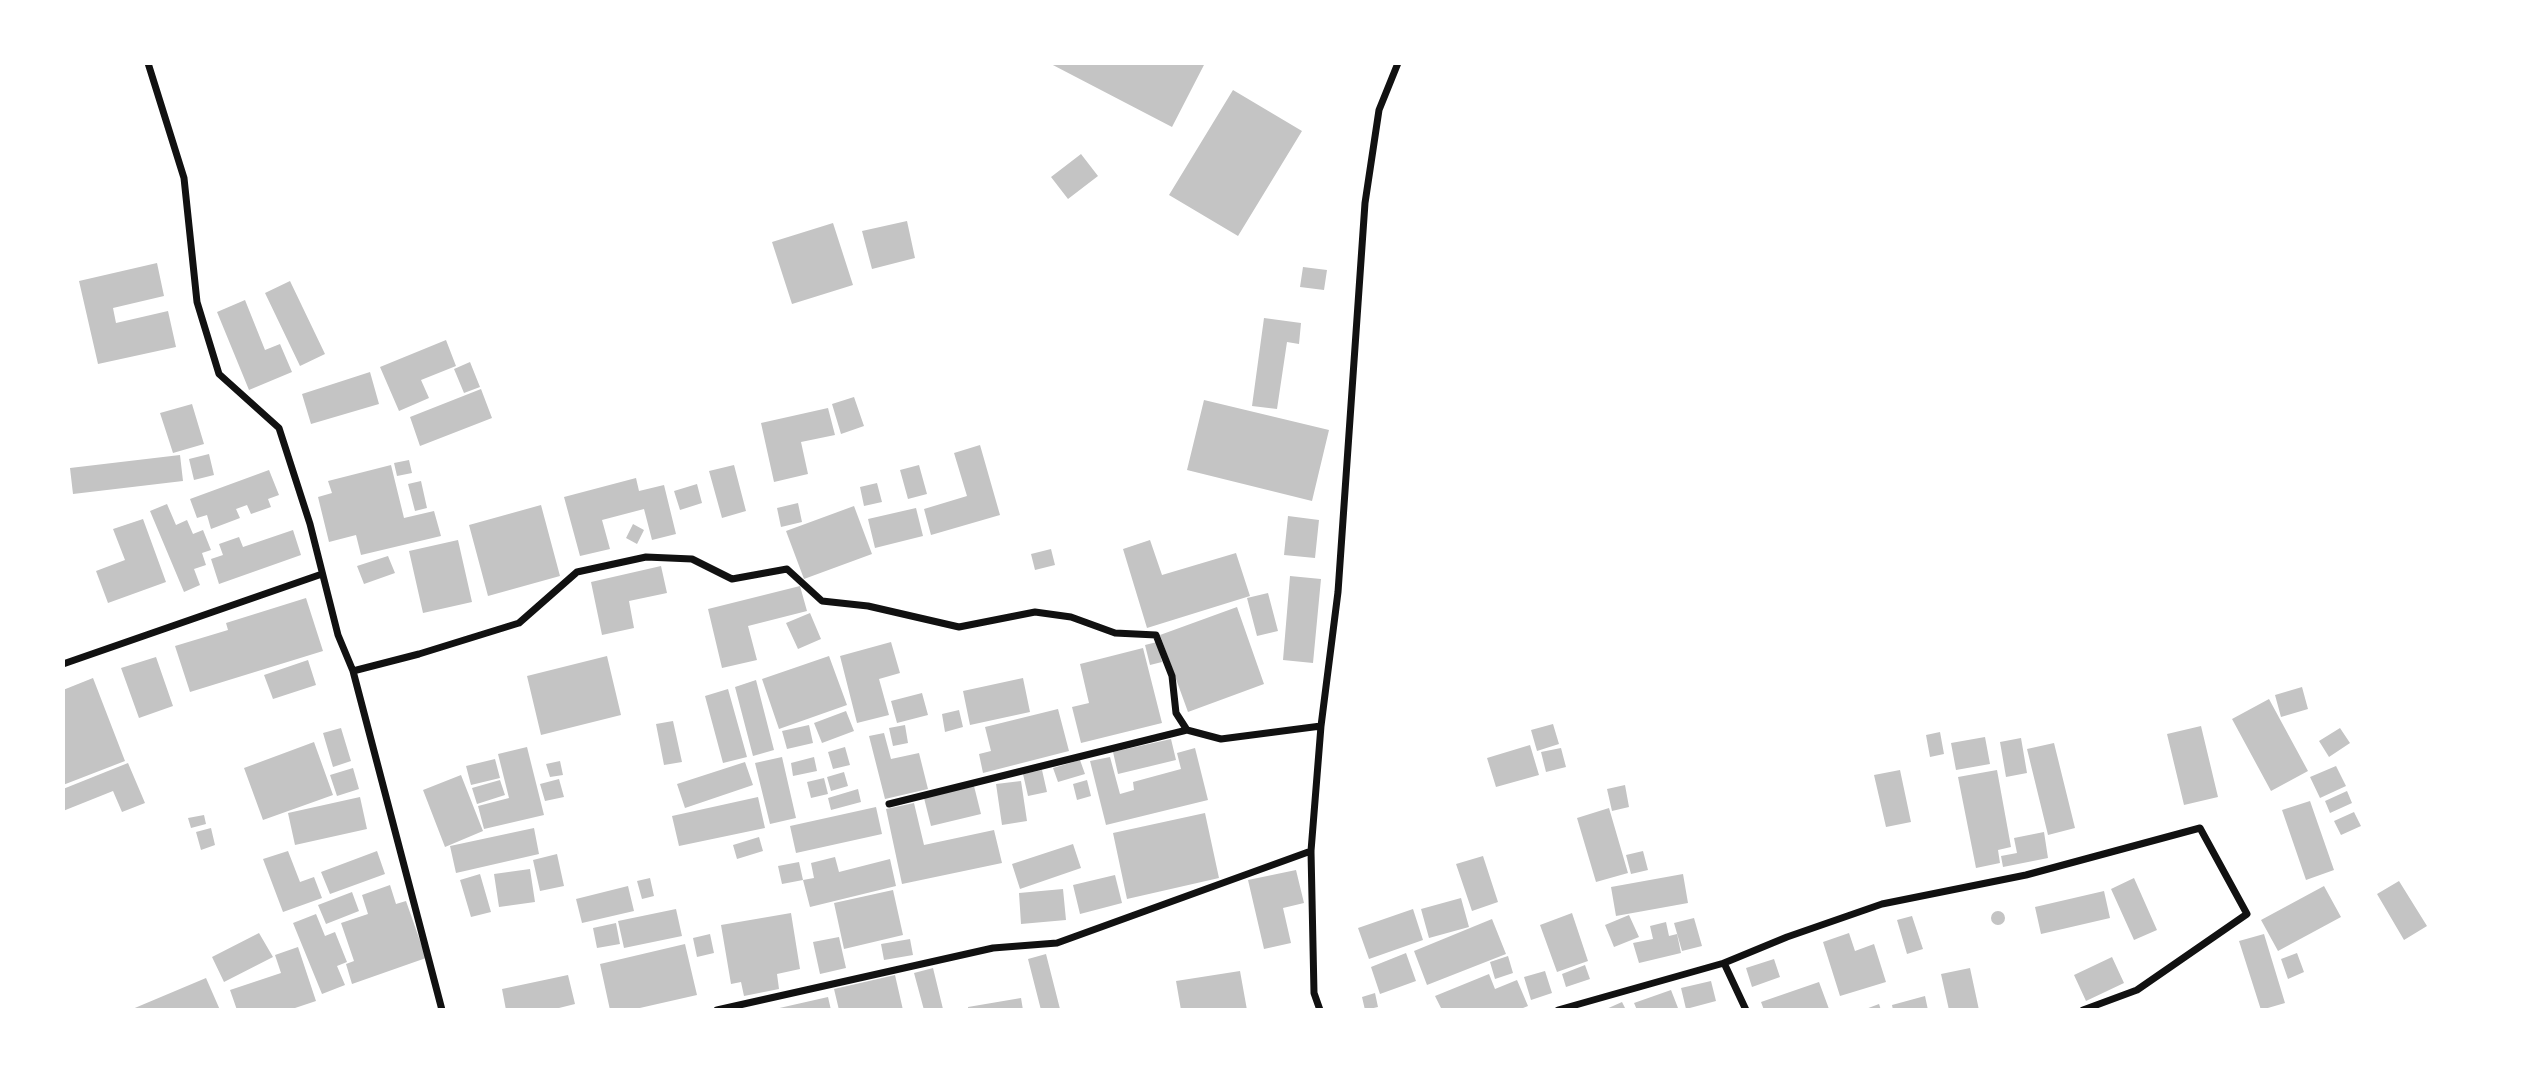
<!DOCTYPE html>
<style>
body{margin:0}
#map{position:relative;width:2544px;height:1073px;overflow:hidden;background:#fff;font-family:"Space Grotesk",sans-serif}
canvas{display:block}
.frame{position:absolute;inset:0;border:65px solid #fff;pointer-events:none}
</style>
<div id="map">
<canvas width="2544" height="1073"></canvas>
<div class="frame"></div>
</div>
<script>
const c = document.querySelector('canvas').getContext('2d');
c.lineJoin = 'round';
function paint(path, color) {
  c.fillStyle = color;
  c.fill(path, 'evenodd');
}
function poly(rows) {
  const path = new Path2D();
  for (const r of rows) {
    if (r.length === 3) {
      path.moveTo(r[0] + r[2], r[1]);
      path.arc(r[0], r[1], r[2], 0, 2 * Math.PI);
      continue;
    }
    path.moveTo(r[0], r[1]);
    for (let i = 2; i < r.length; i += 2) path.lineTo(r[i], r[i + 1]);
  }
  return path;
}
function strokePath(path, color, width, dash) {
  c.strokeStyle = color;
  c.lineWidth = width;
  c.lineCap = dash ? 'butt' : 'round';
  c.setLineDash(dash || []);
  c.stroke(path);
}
paint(poly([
 [1049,63,1205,63,1172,127],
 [1233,90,1302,131,1238,236,1169,195],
 [1081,154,1098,176,1068,199,1051,177],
 [907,221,915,258,872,269,862,231],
 [833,223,853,285,792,304,772,242],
 [157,263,164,296,113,308,116,323,168,311,176,347,98,364,79,281],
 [1303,267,1327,270,1324,290,1300,287],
 [290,281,325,354,300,366,265,293],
 [245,300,265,350,280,344,292,372,249,390,217,312],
 [1264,318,1301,323,1299,344,1287,342,1277,409,1252,406],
 [446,340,456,366,421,380,429,398,399,411,380,367],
 [470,362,480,387,464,393,454,369],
 [370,372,379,404,311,424,302,394],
 [481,389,492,418,420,446,410,417],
 [854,397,864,426,841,434,832,404],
 [1204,400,1329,430,1312,501,1187,470],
 [192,404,204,444,173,453,160,413],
 [828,408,835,435,801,442,808,474,774,482,761,423],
 [980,445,1000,515,931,535,924,509,967,496,954,453],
 [209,454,214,475,194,480,189,459],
 [180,455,183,481,73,494,70,468],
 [409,460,412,473,397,476,394,463],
 [391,465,404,518,434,511,441,536,361,555,356,535,329,542,318,497,332,493,328,481],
 [734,465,746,511,722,518,709,471],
 [919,465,927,494,908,499,900,470],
 [269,470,279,495,268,499,271,507,251,514,247,505,236,509,240,518,211,529,207,515,197,518,190,499],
 [636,478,639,491,664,485,676,534,652,540,644,509,602,520,610,549,580,556,564,497],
 [421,481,427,508,415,511,408,484],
 [877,483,882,502,864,506,860,487],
 [697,484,702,503,680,510,674,491],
 [798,503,802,522,781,527,777,508],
 [167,504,176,525,187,520,193,534,203,530,211,550,202,553,206,565,194,569,200,585,184,592,150,511],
 [541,505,560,576,488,596,469,525],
 [854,506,872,554,804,579,786,531],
 [916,508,923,536,875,548,868,519],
 [1288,516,1319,520,1315,558,1284,555],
 [143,519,166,582,108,603,96,571,125,560,113,529],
 [633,524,644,530,637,544,626,538],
 [293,530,301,555,219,584,211,559,223,555,219,544,239,537,243,547],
 [458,540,472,602,423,613,409,551],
 [1150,540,1162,575,1236,553,1250,596,1147,628,1123,549],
 [1051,549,1055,565,1035,570,1031,554],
 [388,556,395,573,364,584,357,566],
 [661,566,667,593,629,601,634,628,602,635,591,582],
 [1290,576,1321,579,1313,663,1283,660],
 [800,586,807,611,748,626,757,660,722,668,708,609],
 [1268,593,1278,631,1257,636,1247,598],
 [306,598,323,651,190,692,175,646,228,630,226,623],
 [1237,607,1264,684,1188,712,1160,635],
 [810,613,821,639,798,649,786,623],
 [891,642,900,673,879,679,889,715,857,723,840,656],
 [1157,642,1162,662,1150,665,1145,645],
 [1143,648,1162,723,1081,743,1072,707,1089,703,1080,664],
 [607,656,621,715,541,735,527,676],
 [829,656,847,705,779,729,762,679],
 [156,657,173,706,139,718,121,668],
 [308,660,316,685,273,699,264,675],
 [93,678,125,761,63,785,63,690],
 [1023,678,1030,712,970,725,963,691],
 [756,680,774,750,753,756,735,687],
 [2302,687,2308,709,2281,717,2275,695],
 [728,689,747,757,723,763,705,696],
 [922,693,928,715,897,723,891,701],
 [2269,699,2308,771,2271,791,2232,719],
 [1058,709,1069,751,983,773,979,754,991,751,985,727],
 [959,710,963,727,945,732,942,714],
 [846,711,854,731,822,743,814,723],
 [673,721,682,762,664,765,656,724],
 [1553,724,1559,744,1537,751,1531,730],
 [809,725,813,743,787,749,782,731],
 [905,725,908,743,893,746,889,728],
 [2201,726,2218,797,2184,805,2167,734],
 [341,728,351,761,333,767,323,733],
 [2340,728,2350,743,2329,757,2319,741],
 [1940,732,1944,754,1930,757,1926,735],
 [884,733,891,759,919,753,928,789,885,799,869,736],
 [1985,737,1990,764,1956,770,1951,743],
 [2021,738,2027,773,2006,777,2000,742],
 [1171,739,1176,760,1118,774,1113,752],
 [314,742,333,795,263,820,244,768],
 [2054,743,2075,828,2048,835,2027,749],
 [1530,745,1539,775,1496,787,1487,758],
 [527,747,544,815,484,829,478,806,509,798,498,754],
 [845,747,850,765,833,769,828,752],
 [1195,748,1208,800,1106,825,1090,761,1110,757,1120,794,1134,790,1133,782,1181,769,1177,753],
 [1561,748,1566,767,1546,772,1541,752],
 [782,757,796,818,770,824,755,763],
 [814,757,817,771,793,776,791,763],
 [495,759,500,778,471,785,466,766],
 [1080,760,1085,774,1058,782,1053,768],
 [560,761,563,775,550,777,546,764],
 [745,762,753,785,685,808,677,784],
 [128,763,145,803,122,812,113,791,63,811,63,789],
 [2336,766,2346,786,2320,798,2310,777],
 [353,768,359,789,337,796,330,775],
 [1042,770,1047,792,1028,796,1023,774],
 [1900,770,1911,822,1886,827,1874,775],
 [1997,770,2011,847,1998,850,2000,863,1976,868,1958,777],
 [844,772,848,786,831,791,827,777],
 [461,775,483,831,445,847,423,790],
 [824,778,828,794,811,798,807,782],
 [559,779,564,797,545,801,540,784],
 [500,780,505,795,477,804,472,788],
 [1087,780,1091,796,1077,800,1073,784],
 [1021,781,1027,821,1002,825,996,784],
 [1625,785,1629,807,1612,811,1607,789],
 [974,786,981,814,931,826,924,798],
 [858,789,861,802,831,810,828,798],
 [2347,791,2352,803,2330,813,2325,801],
 [360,797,367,829,295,845,288,813],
 [758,797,765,828,679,846,672,816],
 [2310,801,2334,870,2306,880,2282,810],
 [914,803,924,845,994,830,1002,863,902,884,886,809],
 [876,807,882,834,796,853,790,826],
 [1609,808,1628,873,1596,882,1577,818],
 [2354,812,2361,826,2341,835,2334,821],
 [1205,813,1219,878,1127,899,1113,833],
 [204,815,206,824,191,828,188,818],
 [211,828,215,845,201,850,196,832],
 [534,828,539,854,456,873,450,846],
 [2044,832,2048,858,2003,867,2001,856,2017,853,2014,838],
 [759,837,763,851,737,859,733,845],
 [1073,844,1081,868,1020,889,1012,864],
 [288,851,300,882,314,877,322,898,283,912,263,859],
 [377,851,385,874,330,894,321,872],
 [1643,851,1648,870,1631,874,1626,855],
 [557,854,564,886,540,891,533,860],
 [1483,856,1498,902,1472,911,1456,864],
 [835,857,839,872,890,859,896,886,810,907,803,880,814,878,811,863],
 [799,862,803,880,782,884,778,866],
 [530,869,535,902,499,907,494,874],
 [1296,870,1304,903,1283,908,1291,943,1264,949,1248,880],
 [480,874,491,912,471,917,460,880],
 [1683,874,1688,903,1616,916,1611,887],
 [1115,875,1122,903,1080,914,1073,885],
 [650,878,654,896,642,899,637,881],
 [2134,878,2157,930,2134,940,2111,889],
 [2399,881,2427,926,2404,940,2377,894],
 [390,885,396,904,406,901,426,958,352,984,346,964,354,961,341,923,368,914,362,895],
 [628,886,634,911,582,923,576,899],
 [2324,886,2341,917,2278,951,2261,920],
 [1063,889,1066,920,1021,924,1019,893],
 [893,890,903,935,844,949,834,903],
 [2104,891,2110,918,2041,934,2035,907],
 [352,892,359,911,326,924,318,905],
 [1461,898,1469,927,1429,938,1421,909],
 [676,909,682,936,624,948,618,921],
 [1413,909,1423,940,1369,959,1358,928],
 [1998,918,7],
 [791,913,800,969,777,974,779,989,744,996,741,982,731,984,721,925],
 [1572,913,1588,961,1557,972,1540,925],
 [316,914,325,936,335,932,347,962,337,966,345,985,322,994,293,923],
 [1629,915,1639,937,1614,947,1605,925],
 [1912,916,1923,949,1907,954,1897,920],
 [1694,918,1702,946,1682,951,1674,923],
 [1492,919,1506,954,1427,985,1414,951],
 [1666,922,1669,936,1677,934,1681,953,1639,963,1633,943,1653,939,1650,926],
 [616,923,620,944,597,948,593,928],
 [259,933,273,957,224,982,212,957],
 [1849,933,1855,951,1874,944,1886,982,1840,996,1823,942],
 [710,934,714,953,697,957,693,938],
 [2264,934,2285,1003,2261,1010,2239,941],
 [839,937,846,968,820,974,813,942],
 [910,939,913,955,884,960,881,944],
 [685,944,697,995,631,1010,610,1010,600,964],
 [298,947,316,1001,289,1010,237,1010,230,990,281,973,275,955],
 [1406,953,1416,981,1380,994,1371,967],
 [2297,953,2304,972,2288,979,2281,959],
 [1046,954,1060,1009,1057,1010,1041,1010,1028,959],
 [1508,956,1513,973,1495,979,1490,962],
 [2112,957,2124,983,2086,1001,2074,975],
 [1774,959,1780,977,1752,987,1746,968],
 [1585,965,1590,979,1566,987,1562,974],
 [933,968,943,1009,924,1010,914,973],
 [1970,968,1979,1010,1949,1010,1941,974],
 [1240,971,1247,1010,1181,1010,1176,981],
 [1545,971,1552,993,1531,1000,1524,977],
 [1489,974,1495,989,1517,980,1528,1006,1518,1010,1442,1010,1435,996],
 [568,975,575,1004,551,1010,506,1010,502,989],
 [895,975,903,1010,839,1010,834,989],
 [206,978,220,1010,130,1010],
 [1711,981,1716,1001,1686,1009,1681,988],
 [1819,982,1829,1009,1764,1010,1761,1002],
 [1671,990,1678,1008,1671,1010,1637,1010,1634,1003],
 [1375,993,1378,1007,1365,1010,1362,997],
 [1925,996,1928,1010,1893,1010,1892,1005],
 [828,997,831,1010,775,1010,775,1009],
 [1021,998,1023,1010,968,1010,968,1007],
 [1622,1002,1626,1010,1604,1010],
 [1879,1004,1881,1010,1863,1010]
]), '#c4c4c4');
strokePath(poly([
 [148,63,184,178,197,302,219,374,279,428,310,524,338,635,353,671,442,1010],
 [63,664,322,574],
 [353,671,419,654,519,623,577,572,646,557,692,559,732,579,787,569,822,601,868,606,959,627,1035,612,1071,617,1115,633,1156,635,1172,676,1176,713,1187,730,1221,739,1321,726],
 [889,804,1187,730],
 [1724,963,1746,1010],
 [717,1010,993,948,1057,943,1311,851],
 [1320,1010,1314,993,1311,851,1321,726,1338,592,1365,203,1379,110,1398,63],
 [1558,1010,1724,963,1787,937,1882,904,2026,875,2200,828,2247,914,2137,990,2083,1010]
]), '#111', 7);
</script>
